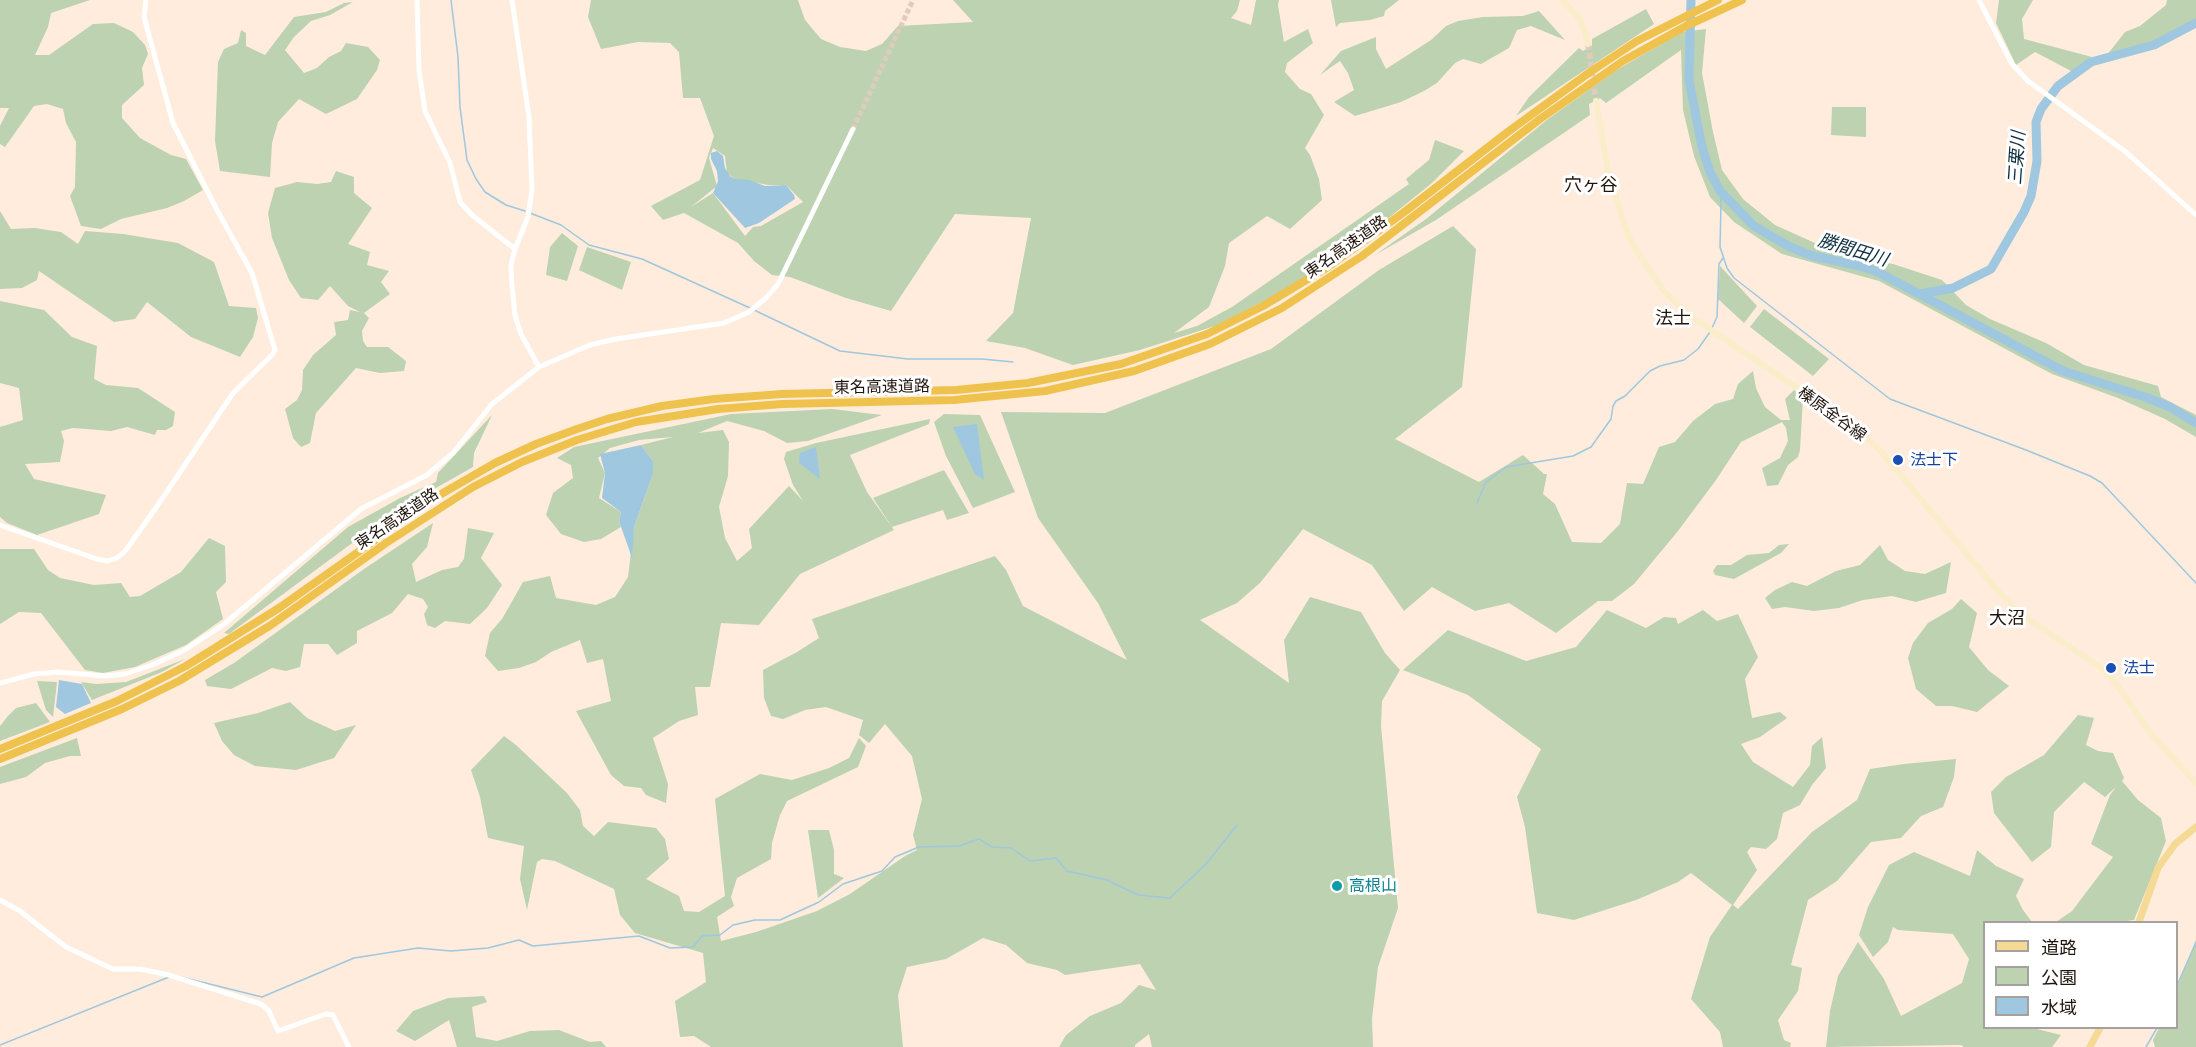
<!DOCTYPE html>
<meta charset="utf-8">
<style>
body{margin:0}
#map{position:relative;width:2196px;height:1047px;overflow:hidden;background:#ffecdc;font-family:"Golos Text","Noto Sans JP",sans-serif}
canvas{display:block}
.legend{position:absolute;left:1983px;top:921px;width:195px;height:108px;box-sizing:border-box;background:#fff;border:2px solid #a6a19e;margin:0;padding:8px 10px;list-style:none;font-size:18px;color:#20150c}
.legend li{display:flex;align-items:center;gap:12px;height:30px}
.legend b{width:30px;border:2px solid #a6a19e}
</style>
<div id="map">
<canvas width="2196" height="1047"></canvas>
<ul class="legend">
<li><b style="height:8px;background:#f5da95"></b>道路</li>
<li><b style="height:16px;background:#bcd2b1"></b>公園</li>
<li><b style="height:16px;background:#9fc7df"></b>水域</li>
</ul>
</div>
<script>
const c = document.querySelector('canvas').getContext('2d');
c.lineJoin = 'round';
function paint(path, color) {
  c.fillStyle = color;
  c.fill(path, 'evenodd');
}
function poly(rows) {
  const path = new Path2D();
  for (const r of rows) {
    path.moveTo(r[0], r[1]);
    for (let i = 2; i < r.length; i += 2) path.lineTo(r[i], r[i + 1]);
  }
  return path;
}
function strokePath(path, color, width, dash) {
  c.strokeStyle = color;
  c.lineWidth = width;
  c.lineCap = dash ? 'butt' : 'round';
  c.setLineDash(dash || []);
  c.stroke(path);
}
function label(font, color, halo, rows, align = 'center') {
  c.font = font + ' "Golos Text","Noto Sans JP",sans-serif';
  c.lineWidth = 6;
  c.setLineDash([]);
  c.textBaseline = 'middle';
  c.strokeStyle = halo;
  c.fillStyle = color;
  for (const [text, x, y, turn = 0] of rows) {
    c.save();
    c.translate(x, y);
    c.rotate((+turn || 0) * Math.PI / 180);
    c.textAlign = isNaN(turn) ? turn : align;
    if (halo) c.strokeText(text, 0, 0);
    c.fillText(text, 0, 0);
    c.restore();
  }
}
paint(poly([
 [0,0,90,0,51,13,48,27,35,55,49,55,93,24,114,23,133,32,145,45,148,54,142,68,144,85,122,105,122,118,140,138,171,155,186,159,203,190,184,201,167,208,121,219,101,229,81,226,70,196,75,187,76,142,66,123,63,109,47,104,34,106,5,147,0,144,0,126,9,108,0,108],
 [591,0,798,0,805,20,821,39,840,47,866,51,882,44,898,26,973,22,953,0,1240,0,1237,11,1231,18,1251,25,1256,0,1279,0,1278,5,1284,42,1308,29,1313,43,1287,63,1285,72,1300,89,1311,94,1324,115,1305,148,1310,155,1319,179,1322,200,1290,229,1267,216,1229,243,1225,266,1209,307,1174,333,1197,326,1232,307,1409,184,1406,179,1429,160,1435,140,1464,151,1432,183,1380,225,1297,284,1218,325,1140,350,1073,365,1025,348,986,341,1013,313,1031,218,955,214,891,311,846,298,790,277,772,275,754,261,738,243,684,213,663,220,651,206,700,180,714,136,700,98,683,98,679,52,670,43,638,42,601,49,588,17],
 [713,148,725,156,727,173,735,179,768,185,786,185,803,202,761,226,753,227,745,236,713,193,691,207,717,186,709,158],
 [1331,0,1399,0,1385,11,1384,16,1370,20,1340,23,1336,27],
 [1999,0,2033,0,2022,19,2024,39,2092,57,2073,72,2035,52,2016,65,1996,23],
 [2167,0,2196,0,2196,22,2158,45,2107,55,2125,32,2140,26,2166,5],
 [353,2,330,15,311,21,294,37,285,50,304,73,317,68,329,57,341,51,346,43,368,47,380,60,377,70,357,99,326,114,299,99,278,122,272,143,270,177,220,171,215,141,218,62,224,49,238,43,241,30,246,33,246,46,265,55,294,17,326,12,344,3],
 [1646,9,1654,24,1516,116,1529,97,1579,48,1583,51,1592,46,1592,39],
 [1539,11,1565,40,1531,26,1517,30,1509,48,1481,64,1463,59,1455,63,1437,83,1424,91,1401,102,1355,116,1334,102,1354,90,1348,73,1340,61,1320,75,1341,51,1376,37,1376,49,1386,69,1431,40,1446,26,1458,21,1483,17,1523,16],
 [1706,29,1702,73,1713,132,1722,170,1743,199,1775,225,1837,253,1893,264,1942,280,1966,305,1990,319,2046,343,2084,365,2158,386,2161,397,2196,415,2196,437,2165,419,2118,398,2052,374,1879,281,1782,254,1734,222,1710,197,1694,156,1683,110,1681,50,1606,103,1600,98,1589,104,1590,115,1436,220,1375,255,1426,219,1548,119,1615,71,1682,32],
 [1832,107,1866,107,1866,137,1831,135],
 [336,171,354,177,354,193,372,208,348,244,370,252,367,265,389,271,381,282,390,294,364,313,369,318,362,331,363,341,367,347,388,347,406,361,404,371,380,373,356,368,316,413,310,443,301,447,293,438,285,409,297,400,302,390,303,370,313,355,336,335,334,322,348,320,350,310,360,312,348,306,330,286,318,300,301,298,289,280,272,238,268,213,275,188,297,182,317,184,331,182],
 [0,211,11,229,35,228,61,232,78,244,85,231,123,234,178,243,214,262,229,306,256,308,258,318,253,337,240,357,191,337,147,302,135,319,114,322,39,271,37,280,22,288,0,289],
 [1453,226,1476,249,1462,387,1395,439,1479,482,1523,455,1544,474,1547,474,1543,494,1555,504,1572,542,1601,543,1620,524,1627,483,1643,484,1659,447,1675,442,1693,421,1715,404,1733,399,1738,384,1753,371,1756,388,1765,407,1781,420,1790,420,1785,399,1794,390,1803,397,1800,450,1798,457,1788,465,1778,485,1767,486,1762,468,1780,458,1788,441,1786,428,1782,422,1741,442,1716,480,1678,531,1634,584,1612,601,1598,601,1556,633,1509,603,1475,611,1432,587,1404,611,1372,565,1303,529,1260,583,1237,603,1200,620,1289,683,1284,640,1310,597,1361,612,1385,653,1400,670,1382,701,1381,726,1398,908,1378,967,1372,1019,1373,1047,1152,1047,1149,1034,1135,1045,1135,1047,1059,1047,1066,1035,1090,1016,1121,1003,1139,985,1156,990,1140,964,1065,975,1057,970,1027,963,1006,945,983,938,946,959,907,967,898,995,903,1047,711,1047,694,1036,680,1037,675,1001,706,982,703,953,635,933,620,915,614,889,555,861,542,859,537,862,527,910,520,879,524,846,488,838,480,797,471,770,504,736,516,745,567,793,580,810,583,826,594,836,608,822,656,828,665,839,669,859,646,879,679,896,684,911,699,912,725,896,715,799,760,774,792,780,829,768,849,758,859,738,866,746,858,767,787,801,780,815,772,843,771,859,737,878,731,897,734,906,717,917,721,941,756,932,817,911,850,894,905,856,917,850,913,835,922,799,912,756,885,724,869,743,859,735,863,720,826,707,805,710,783,719,771,716,764,698,763,670,797,652,819,638,812,619,995,556,1006,570,1023,606,1127,660,1098,603,1038,518,1001,412,1105,413,1271,349,1379,270],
 [562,233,578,246,567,281,546,275,550,247],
 [587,247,631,262,622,290,579,270],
 [1720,266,1757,306,1744,323,1718,299],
 [0,301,44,310,72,337,97,346,94,379,106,385,138,388,175,412,173,426,166,430,157,430,155,435,127,427,111,431,73,428,61,431,64,441,60,462,25,464,34,479,106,495,99,514,37,535,7,523,0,517,0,427,23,420,19,388,0,383],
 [1764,309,1829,359,1813,376,1750,327],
 [832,409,882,415,808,441,787,443,764,431,727,421,698,433,723,430,729,442,728,476,719,507,725,538,737,561,752,548,749,529,789,486,803,501,793,485,784,459,786,452,816,443,930,419,929,424,850,455,867,492,894,530,800,574,759,625,721,623,710,687,695,687,698,715,679,721,653,738,668,784,666,803,646,795,641,788,624,786,611,775,576,711,611,701,603,659,587,663,580,640,551,652,536,662,519,668,498,671,485,656,490,633,502,619,523,582,550,576,556,598,596,605,615,597,628,577,634,527,652,477,653,461,641,445,673,437,639,440,610,448,598,458,605,473,599,498,621,512,619,521,621,527,601,539,584,542,561,534,546,515,553,493,573,478,571,465,557,458,574,447,731,414],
 [944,414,980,415,1015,492,973,508,946,456,934,422],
 [492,415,474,453,473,467,397,510,229,634,224,633,348,527,400,498,436,482,438,473],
 [944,470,969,513,947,520,943,510,892,527,873,498],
 [433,523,427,547,412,564,416,582,442,570,458,567,464,559,468,528,494,533,481,558,502,585,487,608,470,624,445,621,435,628,427,625,424,614,428,607,423,599,408,594,392,613,357,631,357,643,337,655,328,644,304,644,300,667,286,671,272,668,231,689,207,686,205,680,234,663,364,569],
 [209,538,225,546,226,582,216,592,223,619,186,645,135,667,103,673,85,670,41,613,19,612,0,624,0,549,34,549,48,570,60,578,94,585,121,583,130,597,140,596,181,572],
 [1789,544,1781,553,1734,579,1715,575,1713,571,1717,565,1731,565,1747,555,1769,553,1779,545],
 [1880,545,1888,560,1905,571,1925,574,1951,562,1946,593,1916,602,1892,596,1863,600,1839,608,1814,611,1785,607,1772,609,1765,598,1775,590,1792,582,1807,586,1836,571,1860,565],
 [1961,599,1977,613,1969,647,1988,670,2009,686,1977,712,1952,706,1936,706,1916,689,1908,658,1913,643,1928,623,1952,609],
 [1607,610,1646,628,1664,617,1676,618,1678,624,1703,610,1717,621,1738,614,1758,657,1745,679,1752,718,1780,712,1787,718,1760,737,1741,744,1753,762,1793,787,1810,765,1812,746,1822,737,1826,768,1812,785,1800,805,1783,813,1777,839,1766,849,1751,847,1747,852,1757,870,1733,905,1738,909,1812,832,1857,800,1870,769,1904,764,1956,759,1954,777,1943,807,1921,816,1901,838,1871,842,1837,881,1808,900,1791,965,1802,968,1798,991,1778,1020,1784,1040,1791,1043,1790,1047,1723,1047,1720,1032,1691,999,1710,937,1732,905,1691,873,1678,882,1636,900,1574,920,1537,913,1525,827,1517,797,1541,749,1468,695,1403,670,1448,630,1526,661,1576,647],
 [185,659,162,672,92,700,81,682,96,684,126,682],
 [37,681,57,682,53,717,46,710],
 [290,702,307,718,335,731,356,725,334,758,296,770,255,766,234,755,222,741,214,723,258,713],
 [36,703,50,722,0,741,0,726,8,716,16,708],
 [2078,715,2094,718,2086,745,2098,751,2113,753,2124,778,2122,781,2138,800,2161,818,2166,841,2134,920,2119,922,2056,922,2072,911,2113,857,2091,844,2110,795,2116,787,2105,797,2084,782,2054,812,2051,847,2032,862,1994,813,1991,792,2006,777,2044,755],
 [77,738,81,756,70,756,45,763,26,777,0,784,0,767],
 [808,830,829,830,834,850,834,874,844,878,818,898],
 [1977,850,1996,866,2024,879,2016,896,2023,910,2032,922,1984,922,1984,1028,2033,1028,2061,1035,2052,1047,1964,1047,1961,1045,1826,1047,1830,1011,1838,976,1858,942,1884,979,1901,1016,1962,983,1969,959,1953,934,1898,930,1893,927,1888,942,1873,957,1859,935,1868,907,1889,865,1914,852,1970,876],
 [2196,940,2196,1047,2155,1047,2153,1040,2159,1028,2176,1028,2177,988],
 [484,996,487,1002,472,1007,476,1037,497,1041,530,1031,559,1030,590,1042,601,1041,606,1047,457,1047,449,1020,415,1041,396,1031,413,1011,448,998]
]), '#bcd2b1');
paint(poly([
 [717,151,723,156,725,168,730,176,735,179,749,180,765,186,786,185,794,195,795,199,759,223,745,228,713,193,718,181,717,171,711,159,711,153],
 [977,424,984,480,975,474,953,427],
 [641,445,653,461,653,474,634,527,632,558,619,521,621,512,602,498,605,473,600,454],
 [816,447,820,479,799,463,800,453],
 [59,680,82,684,91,703,65,714,56,707]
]), '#9fc7df');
strokePath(poly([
 [451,0,458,57,460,107,467,160,476,179,485,192,506,205,525,211],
 [1720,191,1721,203,1720,247,1727,268,1734,278,1890,399,2026,450,2090,476,2102,483,2196,583],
 [530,213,561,225,589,245,642,259,750,308],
 [754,310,840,351,908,359,982,359,1013,362],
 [1712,328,1717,317,1719,264,1723,258],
 [1477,503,1486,482,1506,467,1573,456,1591,447,1611,419,1613,406,1616,401,1625,396,1650,371,1660,366,1684,360,1698,349,1710,332],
 [173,975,262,997,354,958,418,948,451,951,488,948,519,940,533,946,639,936,670,948,693,947,702,936,720,935,733,925,755,920,780,920,819,902,843,884,882,871,895,857,919,847,959,846,979,839,992,847,1011,848,1030,861,1056,858,1067,871,1107,880,1138,895,1170,898,1206,864,1237,825],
 [2176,988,2196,942],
 [0,1045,169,977],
 [2146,1047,2157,1028]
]), '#9fc7df', 1.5);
strokePath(poly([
 [1691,0,1689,80,1702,147,1710,172,1720,191,1754,226,1790,247,1813,256,1860,266,1878,272,2063,371,2145,397,2170,407,2196,423],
 [1919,294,1953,288,1991,269,2024,212,2031,196,2037,161,2036,122,2041,109,2058,86,2091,62,2154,45,2196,23]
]), '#9fc7df', 9);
strokePath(poly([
 [853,129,913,0]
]), '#deccbd', 5, [5, 2.5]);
strokePath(poly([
 [1588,44,1596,101]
]), '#deccbd', 6, [6, 3]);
strokePath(poly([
 [417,0,419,70,425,111,450,163,460,202,472,215,515,249],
 [512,0,529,117,532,190,528,217,515,249,511,265,512,286,515,315,521,334,539,367],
 [1979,0,2012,64,2028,81,2126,152,2196,215],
 [0,525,97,559,108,561,117,558,126,550,162,499,233,393,272,355,275,350,252,273,217,210,173,123,144,17,146,0],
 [0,683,34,674,57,672,105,676,125,674,152,665,183,651,223,625,361,509,427,475,453,453,492,404,539,367,590,345,616,339,724,323,749,312,767,297,778,284,853,129],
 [0,900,20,911,66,947,113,969,140,969,169,975,261,1004,269,1011,278,1031,326,1014,333,1015,349,1047]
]), '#fff', 5);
strokePath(poly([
 [1562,0,1579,18,1584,29,1588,44],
 [1596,101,1607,166,1622,217,1629,237,1638,253,1664,291,1692,317,1847,422,1878,448,1997,590,2023,616,2103,669,2112,678,2151,734,2196,783]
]), '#faedca', 6);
strokePath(poly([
 [2139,922,2158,868,2175,844,2196,827],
 [2090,1047,2100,1028]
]), '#f5da95', 7);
strokePath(poly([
 [0,749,117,701,186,666,279,608,436,497,495,463,536,444,577,429,607,419,662,406,714,399,782,394,956,390,1028,383,1121,364,1207,334,1263,306,1328,267,1403,213,1509,131,1590,72,1637,41,1718,0],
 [0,759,122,709,179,681,271,625,386,543,473,487,522,462,577,440,636,422,718,409,782,404,954,400,1045,391,1134,371,1210,344,1282,308,1362,256,1540,119,1623,61,1686,26,1742,0]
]), '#efc24e', 8);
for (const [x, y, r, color] of [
 [1898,460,6,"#1a4fb4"],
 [2111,668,6,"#1a4fb4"],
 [1337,886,6,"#0f9aa8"]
]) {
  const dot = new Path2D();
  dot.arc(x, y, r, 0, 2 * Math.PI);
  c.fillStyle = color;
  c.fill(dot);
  strokePath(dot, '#fff', 2);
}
label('16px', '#20150c', '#fff', [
 ["東名高速道路",1346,247,-35],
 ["東名高速道路",882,387,-1],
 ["榛原金谷線",1832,414,36],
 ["東名高速道路",397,519,-34]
]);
label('16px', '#164399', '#fff', [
 ["法士下",1910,460],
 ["法士",2123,668]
], 'left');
label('16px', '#0d838f', '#fff', [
 ["高根山",1349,886]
], 'left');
label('italic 18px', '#0d2f41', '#fff', [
 ["三栗川",2017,158,-86],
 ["勝間田川",1853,250,17]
]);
label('18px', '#20150c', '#fff', [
 ["穴ヶ谷",1591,185],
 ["法士",1673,318],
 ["大沼",2007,618]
]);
</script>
